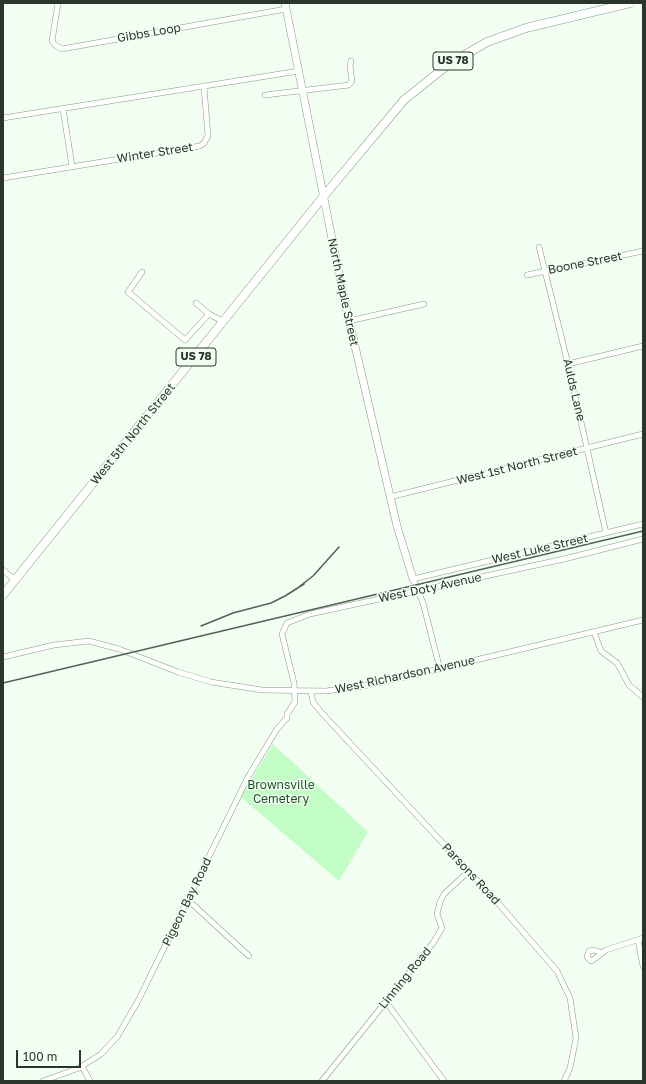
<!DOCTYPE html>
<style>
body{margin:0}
#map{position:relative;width:646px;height:1084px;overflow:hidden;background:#f2fef2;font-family:"Golos Text",sans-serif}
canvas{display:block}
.frame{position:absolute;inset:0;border:4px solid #2a362b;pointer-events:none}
.scale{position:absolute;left:16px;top:1050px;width:65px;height:18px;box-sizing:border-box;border:2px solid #2a362b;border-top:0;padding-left:5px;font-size:12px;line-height:14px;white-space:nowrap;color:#2a362b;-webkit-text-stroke:3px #f2fef2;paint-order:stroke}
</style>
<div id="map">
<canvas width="646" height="1084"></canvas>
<div class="frame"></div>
<div class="scale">100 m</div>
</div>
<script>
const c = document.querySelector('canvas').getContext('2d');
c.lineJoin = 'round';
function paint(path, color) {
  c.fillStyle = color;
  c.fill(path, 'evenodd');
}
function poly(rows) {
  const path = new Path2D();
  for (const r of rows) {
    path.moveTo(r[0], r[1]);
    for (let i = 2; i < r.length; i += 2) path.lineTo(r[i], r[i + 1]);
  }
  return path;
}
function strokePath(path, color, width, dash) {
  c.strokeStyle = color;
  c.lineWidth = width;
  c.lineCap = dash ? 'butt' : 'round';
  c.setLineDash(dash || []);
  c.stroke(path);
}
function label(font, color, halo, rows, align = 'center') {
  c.font = font + ' "Golos Text",sans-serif';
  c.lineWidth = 3;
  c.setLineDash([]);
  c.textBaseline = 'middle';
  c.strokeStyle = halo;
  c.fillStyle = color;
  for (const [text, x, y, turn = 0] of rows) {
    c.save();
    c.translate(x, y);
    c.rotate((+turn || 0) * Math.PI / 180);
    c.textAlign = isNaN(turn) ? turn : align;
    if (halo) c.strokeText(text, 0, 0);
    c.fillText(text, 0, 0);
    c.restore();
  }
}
paint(poly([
 [273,744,368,832,339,881,241,797]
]), '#c2fdc5');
const street = poly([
 [58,3,52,41,55,45,62,49,286,9],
 [265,95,349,85,352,81,350,66,351,61],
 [63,109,72,166],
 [3,118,299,71],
 [3,178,200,146,204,143,208,136,204,87],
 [539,247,568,364,606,533],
 [142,272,128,292,185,340,209,314],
 [527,275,643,251],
 [196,303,209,314,224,322],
 [349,321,424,304],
 [568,364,643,346],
 [390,497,643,434],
 [3,570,15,580],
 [594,632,601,651,617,663,629,685,643,697],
 [3,657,54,645,89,641,119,649,178,672,211,682,262,690,326,691,363,686,409,676,643,620],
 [440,669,423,603,413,579,643,524],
 [311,692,313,702,321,712,491,895,557,971,570,998,576,1038,570,1068,564,1081],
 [188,900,249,956],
 [638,940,643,966],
 [602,953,594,950,589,951,587,957,591,961,593,960,606,950,643,938],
 [386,1002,444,1081],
 [82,1066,90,1081],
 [43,1081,79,1068,101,1054,117,1037,138,1001,248,777,277,729,287,718,287,714,295,702,294,683,282,634,287,623,310,614,564,559,643,539],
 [322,1081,433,943,442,928,437,914,440,902,444,894,469,871]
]);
const secondary = poly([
 [285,3,344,299,397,526,413,579]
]);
const primary = poly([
 [3,595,323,197,404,100,449,64,487,42,526,28,630,3]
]);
strokePath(street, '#819d83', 6);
strokePath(secondary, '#819d83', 8);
strokePath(primary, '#819d83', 9);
strokePath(street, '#fff', 5);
strokePath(secondary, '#fff', 7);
strokePath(primary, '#fff', 8);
strokePath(poly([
 [300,586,313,576,339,547],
 [201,626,233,613,271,603,285,596,304,584],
 [3,683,643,531]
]), '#546055', 1.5);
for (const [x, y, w] of [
 [453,61,40],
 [196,357,40]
]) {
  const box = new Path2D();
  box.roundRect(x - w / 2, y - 9, w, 18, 3);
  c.fillStyle = '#f2fef2';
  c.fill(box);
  strokePath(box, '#2a362b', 1);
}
label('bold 11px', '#2a362b', null, [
 ["US 78",453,61],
 ["US 78",196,357]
]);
label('12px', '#2a362b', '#f2fef2', [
 ["Gibbs Loop",149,33,-10],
 ["Winter Street",155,153,-9],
 ["Boone Street",585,263,-11],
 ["North Maple Street",343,292,78],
 ["Aulds Lane",574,390,77],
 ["West 5th North Street",133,434,-51],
 ["West 1st North Street",517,466,-14],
 ["West Luke Street",540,549,-13],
 ["West Doty Avenue",430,588,-12],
 ["West Richardson Avenue",405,675,-12],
 ["Parsons Road",471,874,47],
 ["Pigeon Bay Road",187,902,-64],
 ["Linning Road",405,978,-51]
]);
label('12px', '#1f5326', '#f2fef2', [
 ["Brownsville",281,785],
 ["Cemetery",281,799]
]);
</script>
